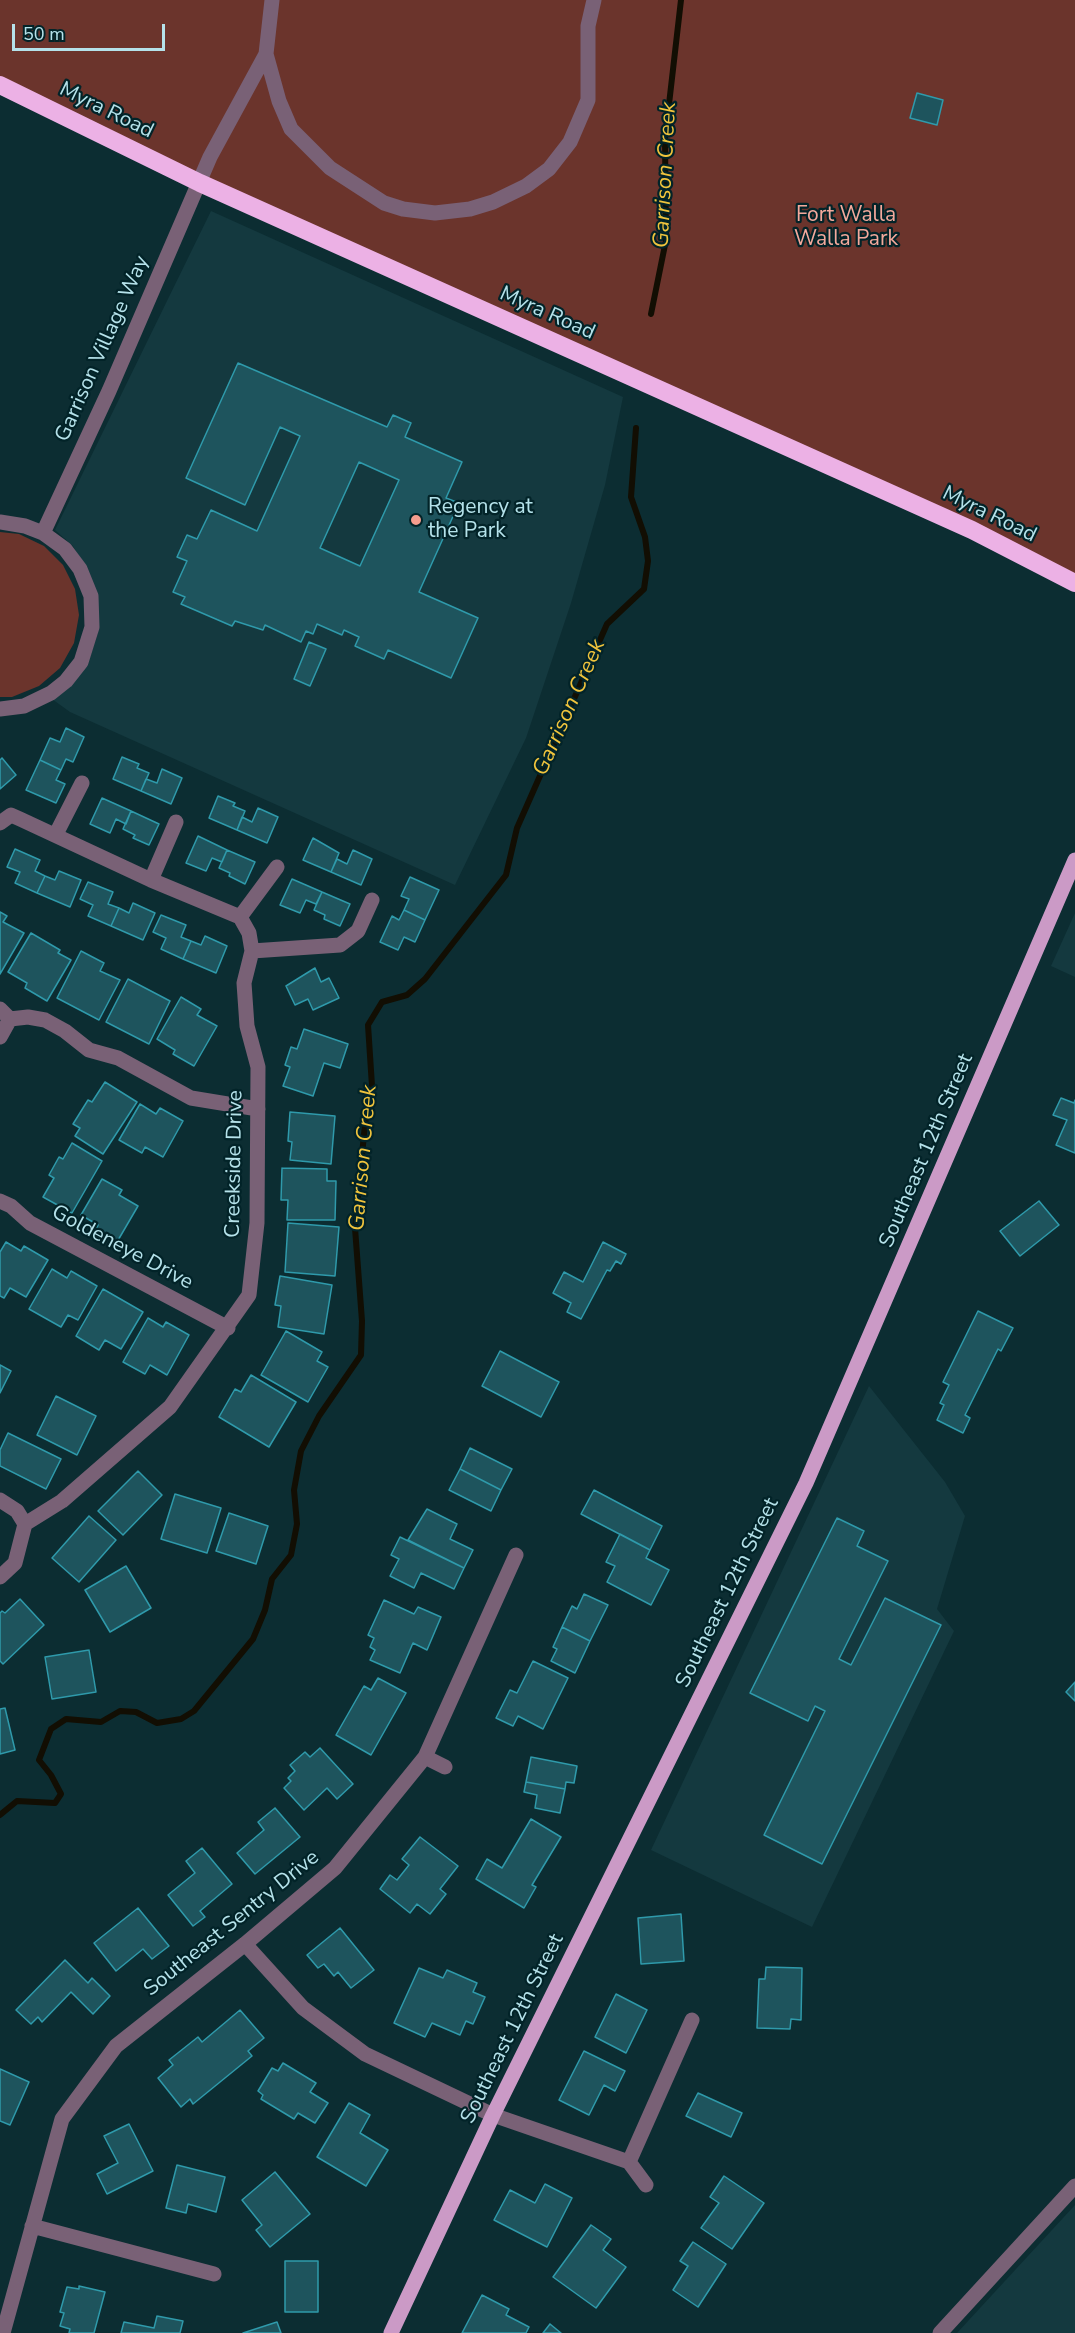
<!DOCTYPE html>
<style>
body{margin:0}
#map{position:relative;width:1075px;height:2333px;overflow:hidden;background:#0c2d32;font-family:"Nunito Sans",sans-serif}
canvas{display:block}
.scale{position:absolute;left:12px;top:24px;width:153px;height:27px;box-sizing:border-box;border:3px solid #b5e2ea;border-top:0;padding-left:8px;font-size:18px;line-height:21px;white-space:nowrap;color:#b5e2ea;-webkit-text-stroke:4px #022328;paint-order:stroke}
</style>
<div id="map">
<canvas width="1075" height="2333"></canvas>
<div class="scale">50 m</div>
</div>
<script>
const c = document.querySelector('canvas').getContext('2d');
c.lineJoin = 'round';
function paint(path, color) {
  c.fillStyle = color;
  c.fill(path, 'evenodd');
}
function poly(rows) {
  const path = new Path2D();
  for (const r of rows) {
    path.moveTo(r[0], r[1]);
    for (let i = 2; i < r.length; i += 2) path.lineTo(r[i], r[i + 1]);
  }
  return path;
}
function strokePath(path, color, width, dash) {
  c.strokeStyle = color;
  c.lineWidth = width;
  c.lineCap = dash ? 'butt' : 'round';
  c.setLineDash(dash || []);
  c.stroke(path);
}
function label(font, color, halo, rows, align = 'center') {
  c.font = font + ' "Nunito Sans",sans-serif';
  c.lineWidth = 4.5;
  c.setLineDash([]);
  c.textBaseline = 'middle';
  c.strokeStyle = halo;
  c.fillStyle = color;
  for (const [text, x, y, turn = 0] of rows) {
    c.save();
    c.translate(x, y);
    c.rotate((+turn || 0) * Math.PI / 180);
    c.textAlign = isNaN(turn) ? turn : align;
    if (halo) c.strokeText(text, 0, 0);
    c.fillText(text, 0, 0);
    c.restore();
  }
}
paint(poly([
 [211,211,623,397,605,485,571,603,526,738,455,885,70,712,52,699,90,657,98,633,97,606,88,572,73,546,55,530],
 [1075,913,1075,977,1051,966],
 [869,1386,945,1482,965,1516,937,1609,954,1631,812,1927,651,1850],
 [1075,2205,1075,2333,957,2333]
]), '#14393f');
paint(poly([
 [0,0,1075,0,1075,586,0,85],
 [0,532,19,534,44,546,63,565,75,589,79,615,74,643,60,668,39,686,12,697,0,697]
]), '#6b342c');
strokePath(poly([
 [651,314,666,240,665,139,681,0],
 [0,1815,17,1801,55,1803,61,1794,51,1775,39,1760,51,1729,66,1719,101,1722,120,1711,136,1712,157,1723,181,1719,194,1711,253,1639,265,1610,272,1579,291,1555,297,1524,294,1490,301,1451,319,1416,361,1355,362,1321,355,1228,365,1124,372,1086,368,1025,382,1002,407,995,425,979,506,875,517,828,607,624,644,589,648,561,645,537,631,497,636,428]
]), '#120e03', 6);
const building = poly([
 [917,93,943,100,937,125,910,118,917,93],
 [238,363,387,427,393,415,411,423,405,437,462,462,446,498,459,503,419,592,478,618,451,678,388,650,384,659,355,646,359,637,344,630,342,635,317,624,313,634,306,631,301,642,265,625,263,630,235,621,232,626,181,604,185,597,173,592,187,561,177,557,187,535,197,539,211,510,257,531,300,436,280,427,245,505,186,478,238,363],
 [359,462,399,480,360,566,320,548,359,462],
 [309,642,326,649,310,686,294,679,309,642],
 [66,728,84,737,73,762,66,759,61,770,40,760,50,738,60,742,66,728],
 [122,757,139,764,137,768,149,773,141,791,113,779,122,757],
 [2,758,16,775,0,789,0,760,2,758],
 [40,760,61,770,56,780,65,784,56,803,26,790,40,760],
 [162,769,182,778,171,804,141,791,146,779,157,783,162,769],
 [218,796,235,803,233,806,245,811,237,830,209,818,218,796],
 [102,798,131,811,126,824,116,819,110,833,90,824,102,798],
 [258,808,278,817,267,843,237,830,242,817,252,822,258,808],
 [131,811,159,824,149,845,133,838,135,835,123,829,131,811],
 [198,836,227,850,222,862,212,858,206,871,186,863,198,836],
 [313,838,339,853,331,872,303,860,313,838],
 [15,849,40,860,35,871,45,876,37,893,15,883,20,872,7,867,15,849],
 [227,850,255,862,245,884,229,876,230,873,219,868,227,850],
 [353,850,372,859,361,885,331,872,337,859,347,864,353,850],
 [59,871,81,880,70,907,37,893,45,876,55,880,59,871],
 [410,877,439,890,425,920,404,910,409,899,401,896,410,877],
 [292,879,322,892,316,904,306,900,300,913,280,905,292,879],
 [88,882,113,892,108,904,119,908,111,926,88,916,93,905,80,899,88,882],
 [322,892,350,904,340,926,324,919,325,915,314,910,322,892],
 [133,903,155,913,143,940,111,926,119,908,129,913,133,903],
 [404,910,425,920,415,942,404,937,398,950,380,942,392,916,399,920,404,910],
 [0,912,7,916,3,922,24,933,0,974,0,912],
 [161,915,186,925,181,937,191,941,183,959,161,949,166,938,153,932,161,915],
 [31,933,60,950,58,953,71,960,47,1001,25,988,27,983,8,972,31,933],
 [205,936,227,946,216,973,183,959,191,941,201,945,205,936],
 [81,951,104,963,100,971,120,980,99,1020,57,998,81,951],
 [315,968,321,982,329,978,339,998,313,1010,308,999,295,1005,286,986,315,968],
 [128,979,170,1001,149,1044,106,1022,128,979],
 [181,997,201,1009,197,1015,217,1026,194,1066,173,1054,175,1050,157,1039,181,997],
 [304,1029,348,1044,340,1068,324,1063,313,1096,283,1086,290,1067,285,1065,291,1047,297,1049,304,1029],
 [105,1082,137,1102,103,1154,75,1136,80,1128,73,1124,88,1100,92,1102,105,1082],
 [1061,1098,1074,1103,1075,1100,1075,1153,1056,1145,1067,1120,1053,1115,1061,1098],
 [140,1104,156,1114,160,1108,183,1121,163,1157,145,1147,142,1153,119,1140,140,1104],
 [290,1112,335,1116,331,1164,290,1160,292,1142,288,1141,290,1112],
 [72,1143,102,1161,72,1213,43,1197,54,1178,49,1175,59,1157,63,1159,72,1143],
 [282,1168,327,1169,327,1181,336,1181,335,1220,287,1220,288,1200,281,1200,282,1168],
 [102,1179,122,1190,119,1195,138,1206,117,1242,96,1230,98,1225,81,1215,102,1179],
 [1039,1201,1059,1225,1020,1256,1000,1231,1039,1201],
 [288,1223,339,1227,335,1276,285,1272,288,1223],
 [6,1242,21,1251,24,1246,48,1260,26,1297,10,1288,4,1298,0,1296,0,1252,6,1242],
 [603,1242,626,1254,621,1264,616,1261,610,1271,607,1270,581,1319,567,1312,571,1303,553,1293,564,1272,583,1282,603,1242],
 [52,1269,67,1278,71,1271,97,1286,78,1320,68,1315,61,1327,29,1309,52,1269],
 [280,1276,332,1285,324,1334,278,1327,281,1306,275,1305,280,1276],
 [103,1289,143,1312,121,1349,105,1340,99,1350,76,1336,103,1289],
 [978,1311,1013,1328,1001,1351,998,1349,965,1415,970,1418,963,1433,937,1420,944,1405,940,1403,949,1385,943,1382,978,1311],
 [148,1318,163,1327,166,1322,189,1335,167,1375,150,1365,145,1374,123,1362,148,1318],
 [286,1331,322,1352,317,1361,328,1367,308,1402,261,1375,286,1331],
 [500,1351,559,1382,541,1417,482,1386,500,1351],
 [0,1365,11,1371,0,1393,0,1365],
 [251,1375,296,1402,269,1447,219,1417,235,1389,241,1392,251,1375],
 [56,1396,96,1416,77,1455,37,1435,56,1396],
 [8,1433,61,1459,46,1489,0,1466,0,1450,8,1433],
 [470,1448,512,1469,501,1490,460,1469,470,1448],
 [460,1469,501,1490,491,1511,449,1490,460,1469],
 [138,1471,162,1495,123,1535,98,1511,138,1471],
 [594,1490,662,1526,650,1550,581,1514,594,1490],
 [175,1494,221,1508,207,1553,161,1539,175,1494],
 [427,1509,457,1524,450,1539,473,1550,464,1568,408,1540,427,1509],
 [229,1513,268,1526,256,1564,216,1551,229,1513],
 [89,1516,116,1540,79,1582,52,1558,89,1516],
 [837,1518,864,1531,857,1546,888,1561,839,1659,851,1665,885,1598,941,1625,822,1864,764,1835,825,1711,815,1706,808,1721,750,1693,837,1518],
 [620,1534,650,1550,646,1558,669,1570,651,1605,607,1582,615,1566,606,1562,620,1534],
 [400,1537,464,1568,454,1589,421,1573,414,1588,390,1576,399,1559,391,1555,400,1537],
 [126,1566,151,1608,110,1632,85,1590,126,1566],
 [584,1594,608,1605,590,1641,562,1627,572,1606,577,1609,584,1594],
 [20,1599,44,1625,3,1664,0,1661,0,1613,2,1611,5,1613,20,1599],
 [384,1600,414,1614,418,1607,441,1617,427,1650,413,1643,400,1673,370,1660,375,1650,370,1647,374,1638,368,1635,384,1600],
 [562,1627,590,1641,575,1673,551,1661,557,1649,553,1647,562,1627],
 [89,1650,96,1692,52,1699,45,1657,89,1650],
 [533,1661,568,1678,543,1729,518,1716,513,1726,496,1718,510,1690,517,1693,533,1661],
 [378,1678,406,1693,371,1755,336,1735,364,1686,371,1690,378,1678],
 [1075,1682,1075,1701,1066,1692,1075,1682],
 [5,1708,15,1750,0,1754,0,1709,5,1708],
 [320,1748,353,1784,337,1799,327,1788,304,1810,284,1788,291,1781,288,1778,295,1771,290,1765,305,1752,310,1757,320,1748],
 [531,1757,577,1766,574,1783,566,1782,565,1789,526,1782,531,1757],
 [526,1782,565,1789,560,1813,535,1808,537,1795,524,1792,526,1782],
 [275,1808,300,1837,255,1874,237,1853,264,1830,258,1822,275,1808],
 [531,1819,561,1837,532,1885,536,1887,524,1908,476,1879,487,1859,502,1868,531,1819],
 [420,1837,458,1866,440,1889,446,1894,430,1914,417,1904,410,1913,380,1889,390,1875,397,1880,409,1865,402,1859,420,1837],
 [202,1848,232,1884,200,1911,205,1917,193,1926,168,1895,195,1873,186,1861,202,1848],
 [138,1908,169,1946,152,1959,143,1949,116,1971,94,1943,138,1908],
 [681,1914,684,1961,641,1964,638,1918,681,1914],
 [340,1928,374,1970,351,1988,338,1972,334,1976,324,1964,318,1968,307,1955,340,1928],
 [65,1960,88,1983,92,1978,110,1996,93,2014,71,1992,42,2022,38,2017,31,2024,16,2010,65,1960],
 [766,1967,802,1968,801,2020,791,2019,790,2029,757,2028,759,1979,765,1979,766,1967],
 [419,1968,443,1978,447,1970,477,1983,473,1992,485,1997,473,2024,466,2021,460,2035,432,2023,425,2037,394,2023,419,1968],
 [616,1994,647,2010,626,2053,595,2037,616,1994],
 [240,2010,264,2038,248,2051,252,2056,193,2104,190,2099,181,2107,158,2078,173,2065,169,2060,198,2037,202,2042,240,2010],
 [584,2051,625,2071,615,2091,604,2085,589,2115,559,2100,584,2051],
 [283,2063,316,2083,310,2092,328,2103,315,2123,298,2113,294,2119,261,2099,263,2095,258,2091,272,2068,278,2071,283,2063],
 [0,2069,29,2082,10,2125,0,2121,0,2069],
 [698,2093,742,2113,731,2137,686,2116,698,2093],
 [349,2103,370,2115,360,2133,388,2150,366,2186,317,2157,349,2103],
 [129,2124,153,2171,107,2194,97,2174,118,2163,104,2136,129,2124],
 [177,2165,225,2177,216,2212,188,2204,186,2213,166,2208,177,2165],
 [275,2172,310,2214,270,2247,256,2230,262,2225,242,2200,275,2172],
 [724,2176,764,2203,732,2249,701,2228,719,2203,710,2197,724,2176],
 [545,2184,572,2198,547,2247,494,2220,510,2190,535,2203,545,2184],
 [591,2225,611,2239,603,2250,626,2267,596,2308,553,2277,591,2225],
 [693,2242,726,2264,698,2307,673,2290,688,2266,680,2261,693,2242],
 [285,2261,318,2261,318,2312,285,2312,285,2261],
 [79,2286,105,2292,94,2333,69,2333,70,2329,60,2326,64,2313,60,2312,67,2287,79,2289,79,2286],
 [482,2295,509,2309,506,2315,529,2327,526,2333,462,2333,482,2295],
 [157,2316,183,2321,180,2333,121,2333,124,2322,154,2328,157,2316],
 [277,2322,281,2333,243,2333,277,2322],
 [550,2324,561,2333,543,2333,550,2324]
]);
paint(building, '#1e545d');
strokePath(building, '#2f9aab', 1.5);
strokePath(poly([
 [272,0,266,54,279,101,291,129,330,168,384,203,403,209,435,213,470,209,493,202,526,186,549,169,570,142,588,100,588,26,594,0],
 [0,522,25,526,43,533,65,549,80,569,91,596,92,627,81,662,66,681,51,693,24,706,0,709],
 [43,533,109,391,210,157,266,54],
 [0,823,11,815,20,819,151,880,240,917,249,933,252,951,244,983,247,1026,258,1067,257,1223,249,1295,170,1407,62,1501,25,1524,15,1563,0,1577],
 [56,834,82,783],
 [151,880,176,822],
 [240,917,277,867],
 [252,951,340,945,358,931,372,900],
 [0,1009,10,1019,28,1017,45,1020,65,1031,89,1050,118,1058,191,1098,258,1109],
 [0,1037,10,1019],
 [0,1201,11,1206,30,1223,228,1328],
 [0,1500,17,1511,25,1524],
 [425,1757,445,1767],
 [245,1944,303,2008,365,2054,493,2115,629,2162,692,2020],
 [629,2162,646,2185],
 [32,2226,214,2274],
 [3,2333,62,2119,116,2046,245,1944,335,1868,425,1757,516,1555],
 [940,2333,1075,2186]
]), '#796176', 15);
strokePath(poly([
 [391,2333,493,2115,806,1483,1075,860]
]), '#cb9ac6', 15);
strokePath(poly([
 [0,85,200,183,972,530,1075,583]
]), '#ecb1e5', 18);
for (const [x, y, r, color] of [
 [416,520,6,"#f59d8e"]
]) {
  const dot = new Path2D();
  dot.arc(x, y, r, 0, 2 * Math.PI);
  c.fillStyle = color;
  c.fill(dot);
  strokePath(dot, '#022328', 2);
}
label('21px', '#b5e2ea', '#022328', [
 ["Myra Road",106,111,26],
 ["Myra Road",547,314,24],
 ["Garrison Village Way",103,349,-66],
 ["Myra Road",989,515,26],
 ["Southeast 12th Street",927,1151,-67],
 ["Creekside Drive",235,1164,-89],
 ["Goldeneye Drive",122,1248,28],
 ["Southeast 12th Street",728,1593,-64],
 ["Southeast Sentry Drive",232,1924,-39],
 ["Southeast 12th Street",513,2029,-64]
]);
label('21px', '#f4a99c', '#022328', [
 ["Fort Walla",846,216],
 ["Walla Park",846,240]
]);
label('21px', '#b5e2ea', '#022328', [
 ["Regency at",428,508],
 ["the Park",428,532]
], 'left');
label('italic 22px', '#f0c43d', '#022328', [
 ["Garrison Creek",666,175,-87],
 ["Garrison Creek",570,708,-66],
 ["Garrison Creek",364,1158,-85]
]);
</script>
